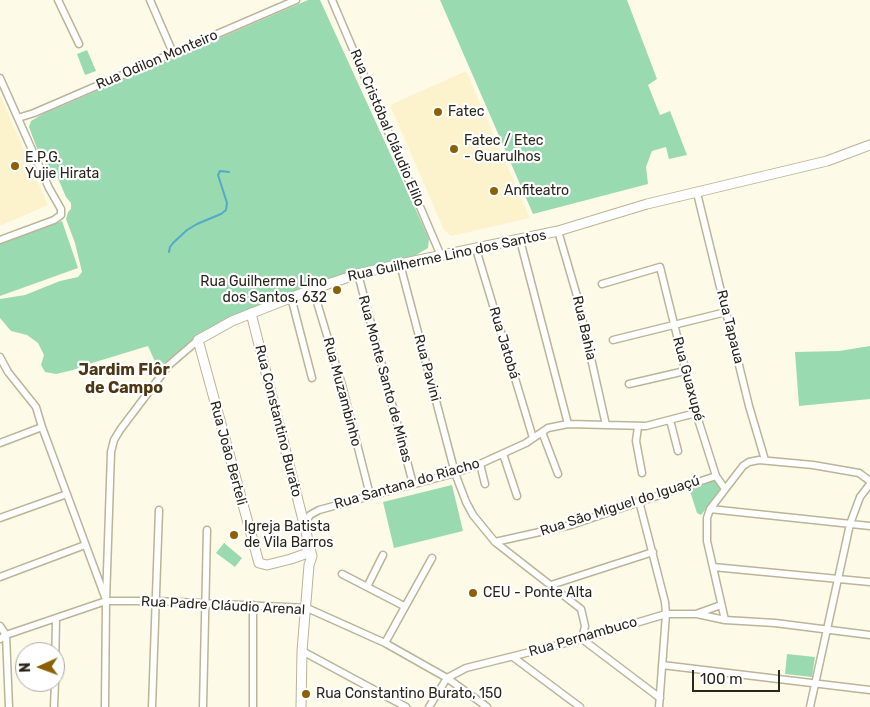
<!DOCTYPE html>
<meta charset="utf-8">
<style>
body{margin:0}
#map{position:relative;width:870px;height:707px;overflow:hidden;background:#fefae8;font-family:Rubik,sans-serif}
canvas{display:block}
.north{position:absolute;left:15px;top:642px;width:50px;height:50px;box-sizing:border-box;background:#fff;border:1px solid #a9a8a4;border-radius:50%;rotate:268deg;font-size:14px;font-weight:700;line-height:20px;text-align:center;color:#29261b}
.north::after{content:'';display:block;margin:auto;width:18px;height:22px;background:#8c6004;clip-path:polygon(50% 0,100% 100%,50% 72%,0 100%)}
.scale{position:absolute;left:692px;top:670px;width:88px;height:22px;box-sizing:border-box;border:2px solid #29261b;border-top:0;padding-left:6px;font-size:15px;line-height:18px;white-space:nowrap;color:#29261b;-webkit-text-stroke:4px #fff;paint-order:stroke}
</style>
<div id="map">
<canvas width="870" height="707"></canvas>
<div class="north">N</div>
<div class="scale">100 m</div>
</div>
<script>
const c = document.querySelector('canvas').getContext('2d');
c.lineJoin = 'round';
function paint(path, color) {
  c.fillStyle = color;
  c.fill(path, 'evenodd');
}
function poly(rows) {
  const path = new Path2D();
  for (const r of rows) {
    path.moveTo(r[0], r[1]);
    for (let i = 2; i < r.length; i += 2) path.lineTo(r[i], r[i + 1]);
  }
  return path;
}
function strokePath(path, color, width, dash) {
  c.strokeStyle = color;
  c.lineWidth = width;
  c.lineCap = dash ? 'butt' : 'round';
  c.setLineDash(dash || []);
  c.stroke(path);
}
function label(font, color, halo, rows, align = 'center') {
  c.font = font + ' Rubik,sans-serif';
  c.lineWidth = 4.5;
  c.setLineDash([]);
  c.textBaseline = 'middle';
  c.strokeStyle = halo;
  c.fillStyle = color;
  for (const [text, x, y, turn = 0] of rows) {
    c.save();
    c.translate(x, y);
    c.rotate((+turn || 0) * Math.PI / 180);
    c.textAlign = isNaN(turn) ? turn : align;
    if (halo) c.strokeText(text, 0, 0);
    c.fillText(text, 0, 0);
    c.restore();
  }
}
paint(poly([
 [466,71,530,218,451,236,444,230,390,105],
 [0,95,48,205,0,226]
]), '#fcf3cc');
paint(poly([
 [308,0,320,0,426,232,429,239,428,248,416,255,362,269,322,281,244,311,206,330,183,348,160,373,148,346,92,363,73,370,56,374,45,372,41,365,44,355,38,343,27,335,11,331,0,318,0,299,25,295,60,281,78,277,82,272,75,243,66,219,68,212,71,209,71,203,66,197,57,176,51,174,38,151,29,127,31,121,43,114],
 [440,0,627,0,657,79,648,85,660,115,670,111,687,155,669,159,666,147,652,151,646,167,648,184,533,214],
 [87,50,96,71,85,75,77,54],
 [62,221,78,268,0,296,0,243],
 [870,346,870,399,799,406,795,352,839,351],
 [714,480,721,490,701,515,697,513,689,488],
 [452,485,463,531,394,548,383,502],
 [224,543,242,558,235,567,216,553],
 [787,654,815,657,812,677,785,674]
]), '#9adab1');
strokePath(poly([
 [169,252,170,247,173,243,187,230,197,224,221,214,226,210,227,203,218,175,220,171,229,172]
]), '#53aac7', 2);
const street = poly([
 [58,0,79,44],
 [150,0,173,53],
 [332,0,441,256],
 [0,78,49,188,61,209,61,215,54,220,0,240],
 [18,118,34,113,296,0],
 [697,193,749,406,765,460],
 [558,231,577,296,606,425],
 [520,240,568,424],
 [476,249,533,438],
 [400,264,455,473,466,502,473,515,495,542,581,609,585,626,582,639],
 [358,274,413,484],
 [602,284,660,267,696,413,716,476,725,489],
 [313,289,342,385,370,495],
 [291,297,312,378],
 [613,340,726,312],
 [0,357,8,372,36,407,42,427],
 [629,384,685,371],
 [670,420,678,451],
 [638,427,636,441,642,473],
 [542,432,558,474],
 [0,443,42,427,105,597],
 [503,454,517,496],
 [480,464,485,484],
 [639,501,665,602,666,614,659,707],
 [710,509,870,526],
 [0,518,67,494],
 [304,524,310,515,319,510,455,473,480,464,526,443,548,428,568,424,646,426,696,413],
 [495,542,571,525,716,476],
 [713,567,870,582],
 [342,574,404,606],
 [0,577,85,545],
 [551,585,653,552],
 [367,587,383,555],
 [697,614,725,620,775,623,870,635],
 [725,620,707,541,707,518,710,509,743,466,749,462,759,460,813,465,859,473,870,481],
 [0,626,6,635,9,707],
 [0,639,6,635,106,601,156,601,307,608,385,643,447,678,487,707],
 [582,639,660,698],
 [385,643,432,558],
 [302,651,406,707],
 [513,657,580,707],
 [662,665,870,690],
 [55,672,56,619],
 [54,707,55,682],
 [105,707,106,601,111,452,114,440,120,430,169,365,198,340],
 [152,707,159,510],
 [203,707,207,530],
 [253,707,253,605],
 [429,707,447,678,466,668,582,639,666,614,696,614,721,605],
 [810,707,850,524,860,497,870,484]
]);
const secondary = poly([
 [251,313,311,552,312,556,309,565,302,651,301,707],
 [310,547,305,554,291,559,267,565,259,563,198,340,232,321,313,289,358,274,400,264,558,231,647,204,827,161,870,145]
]);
strokePath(street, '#bbb497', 9);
strokePath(secondary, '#bbb497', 11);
strokePath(street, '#fff', 6);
strokePath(secondary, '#fff', 9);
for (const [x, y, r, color] of [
 [438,112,5,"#8c6004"],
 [454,149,5,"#8c6004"],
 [15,166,5,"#8c6004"],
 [494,191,5,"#8c6004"],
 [337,290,5,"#8c6004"],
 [234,535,5,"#8c6004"],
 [473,593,5,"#8c6004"],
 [306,694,5,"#8c6004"]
]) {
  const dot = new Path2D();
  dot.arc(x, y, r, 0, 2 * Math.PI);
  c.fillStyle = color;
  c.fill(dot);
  strokePath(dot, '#fff', 2);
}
label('14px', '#29261b', '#fff', [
 ["Rua Odilon Monteiro",157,60,-23],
 ["Rua Cristóbal Cláudio Elilo",387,128,67],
 ["Rua Guilherme Lino dos Santos",447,256,-12],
 ["Rua Tapaua",730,327,76],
 ["Rua Bahia",584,328,77],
 ["Rua Jatobá",504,343,73],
 ["Rua Pavini",427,368,75],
 ["Rua Monte Santo de Minas",385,379,75],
 ["Rua Guaxupé",688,379,75],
 ["Rua Muzambinho",342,392,75],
 ["Rua Constantino Burato",278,421,76],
 ["Rua João Berteli",228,453,75],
 ["Rua Santana do Riacho",407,484,-16],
 ["Rua São Miguel do Iguaçú",620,506,-18],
 ["Rua Padre Cláudio Arenal",223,606,3],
 ["Rua Pernambuco",583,637,-16]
]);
label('14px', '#29261b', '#fff', [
 ["Fatec",448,112],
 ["Fatec / Etec",464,141],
 ["- Guarulhos",464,157],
 ["E.P.G.",25,158],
 ["Yujie Hirata",25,174],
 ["Anfiteatro",504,191],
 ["Rua Guilherme Lino",327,282,"right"],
 ["dos Santos, 632",327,298,"right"],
 ["Igreja Batista",244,527],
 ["de Vila Barros",244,543],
 ["CEU - Ponte Alta",483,593],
 ["Rua Constantino Burato, 150",316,694]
], 'left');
label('bold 16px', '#4e3814', '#fff', [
 ["Jardim Flôr",124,370],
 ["de Campo",124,388]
]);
</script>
